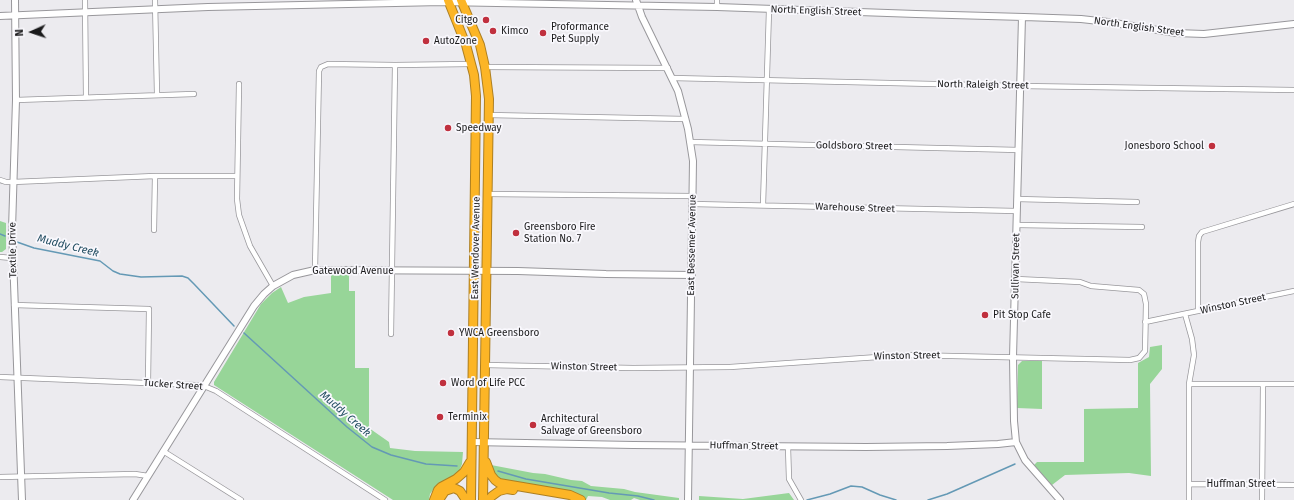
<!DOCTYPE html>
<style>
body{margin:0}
#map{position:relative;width:1294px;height:500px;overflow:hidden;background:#ecebef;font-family:"Fira Sans",sans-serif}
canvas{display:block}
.north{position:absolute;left:12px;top:12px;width:40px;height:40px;-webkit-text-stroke:3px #f9f8fd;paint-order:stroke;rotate:267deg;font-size:11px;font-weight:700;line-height:16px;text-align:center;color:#1a1a1b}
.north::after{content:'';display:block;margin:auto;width:14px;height:18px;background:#1a1a1b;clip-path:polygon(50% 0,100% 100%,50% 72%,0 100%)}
</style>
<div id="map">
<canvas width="1294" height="500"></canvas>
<div class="north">N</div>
</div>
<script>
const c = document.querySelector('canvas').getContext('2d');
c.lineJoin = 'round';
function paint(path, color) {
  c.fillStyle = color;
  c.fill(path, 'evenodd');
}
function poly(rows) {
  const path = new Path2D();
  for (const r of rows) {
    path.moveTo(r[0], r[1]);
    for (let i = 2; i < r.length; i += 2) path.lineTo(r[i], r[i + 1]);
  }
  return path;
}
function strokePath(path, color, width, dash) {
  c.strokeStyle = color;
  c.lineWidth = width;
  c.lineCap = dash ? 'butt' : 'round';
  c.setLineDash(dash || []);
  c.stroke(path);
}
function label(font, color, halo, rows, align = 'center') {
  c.font = font + ' "Fira Sans",sans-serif';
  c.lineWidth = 3.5;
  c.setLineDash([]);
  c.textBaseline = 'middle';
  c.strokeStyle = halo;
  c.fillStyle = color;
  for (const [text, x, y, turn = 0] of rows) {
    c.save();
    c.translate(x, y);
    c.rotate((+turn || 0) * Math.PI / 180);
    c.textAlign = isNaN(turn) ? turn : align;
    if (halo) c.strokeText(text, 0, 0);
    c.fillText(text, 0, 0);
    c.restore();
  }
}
paint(poly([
 [0,221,6,223,6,249,2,252,0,252],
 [331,274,349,275,349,291,355,291,355,368,369,368,369,428,389,442,390,448,415,451,463,452,462,464,459,472,454,476,436,486,430,494,429,500,393,500,214,385,214,382,261,304,272,293,281,287,288,303,304,297,331,293],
 [1162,345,1162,369,1150,384,1151,476,1129,473,1065,475,1052,485,1034,465,1037,462,1084,462,1084,409,1138,408,1138,363,1149,357,1150,347],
 [1022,361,1042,361,1042,409,1017,408,1018,365],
 [491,465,533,473,545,474,571,480,582,481,591,486,624,489,635,492,679,498,679,500,640,500,634,498,631,500,610,500,602,497,588,496,586,500,576,493,504,482,495,474],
 [789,493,794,500,699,500,699,496,743,499]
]), '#97d598');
strokePath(poly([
 [0,234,5,236],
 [17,242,34,248,100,261,113,271,120,274,141,277,182,276,188,278,194,284,234,326],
 [244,333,347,427,372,447,391,455,426,464,457,466],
 [498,471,526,479,609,493,638,496,654,500],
 [807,500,830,494,851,486,862,487,880,495,896,500],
 [928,500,947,494,1015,464]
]), '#6499b5', 1.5);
const street = poly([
 [85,0,86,97],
 [155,0,157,94],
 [717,0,717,7],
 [485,67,668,68],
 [672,78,1021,86,1294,90],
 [239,84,237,199,239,215,250,246,273,286],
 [16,100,194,94],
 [488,115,686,119],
 [690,142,1019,150],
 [0,180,6,182,13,182,155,176,237,176],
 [487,194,692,196],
 [1017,199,1137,202],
 [692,204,1017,211],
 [763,205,769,10],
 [1017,225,1142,227],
 [154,230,155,176],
 [0,257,12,258],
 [315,270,319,71,321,67,328,64,395,65,471,64],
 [14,305,149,309,148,383],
 [1198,311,1198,242,1199,236,1202,232,1294,204],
 [1185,314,1192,339,1194,355,1189,384,1189,500],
 [1145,322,1294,291],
 [391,334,395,65],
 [485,365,633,368,730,367,908,355,1130,360,1139,358,1145,351,1146,304,1144,294,1139,290,1091,286,1080,282,1016,279],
 [0,377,195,385,204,386,216,391,385,500],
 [1189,384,1294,384],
 [788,447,789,479,801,500],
 [163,451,241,500],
 [0,477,135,474,148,476],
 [1189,484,1294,485],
 [1262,500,1263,384]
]);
const secondary = poly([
 [15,0,16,100,12,229,22,500],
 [636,0,642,17,678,91,688,129,693,161,688,500],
 [0,16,208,7,442,2,717,7,916,14,1024,17,1081,19,1108,22,1176,33,1204,34,1294,24],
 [1022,17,1013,357,1014,421,1016,442,1025,460,1060,500],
 [472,442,633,445,866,447,947,446,998,444,1016,442],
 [133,500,254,306,264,294,273,286,293,275,315,270,518,271,606,274,692,275]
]);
const highway = poly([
 [448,0,466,45,474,75,476,96,471,500],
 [461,0,480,45,485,67,489,99,483,500],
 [486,462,491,475,495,480,499,483,570,495,581,500],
 [434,500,438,490,441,487,456,479,464,472,470,462],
 [439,500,445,491,454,488,460,491,466,500],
 [488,500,492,496,499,491,507,489,513,490]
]);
strokePath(street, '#98979b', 6);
strokePath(secondary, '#98979b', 8);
strokePath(highway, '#ad7f22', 10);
strokePath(street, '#fff', 4.5);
strokePath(secondary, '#fff', 6);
strokePath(highway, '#fcb526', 8);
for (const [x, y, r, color] of [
 [486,20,4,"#c0303e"],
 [493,31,4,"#c0303e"],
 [543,33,4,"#c0303e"],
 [426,41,4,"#c0303e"],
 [448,128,4,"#c0303e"],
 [1212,146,4,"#c0303e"],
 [516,233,4,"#c0303e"],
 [985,315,4,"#c0303e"],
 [451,333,4,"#c0303e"],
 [443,383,4,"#c0303e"],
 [440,417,4,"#c0303e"],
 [533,425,4,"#c0303e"]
]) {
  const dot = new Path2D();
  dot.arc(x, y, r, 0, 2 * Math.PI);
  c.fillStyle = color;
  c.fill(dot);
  strokePath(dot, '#f9f8fd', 1.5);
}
label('10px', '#1a1a1b', '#f9f8fd', [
 ["North English Street",816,11,2],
 ["North English Street",1139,27,8],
 ["North Raleigh Street",983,85,1],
 ["Goldsboro Street",854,146,1],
 ["Warehouse Street",855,208,2],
 ["East Bessemer Avenue",692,245,-89],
 ["East Wendover Avenue",476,248,-89],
 ["Textile Drive",13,250,-91],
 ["Sullivan Street",1016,266,-89],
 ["Gatewood Avenue",353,271],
 ["Winston Street",1233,304,-12],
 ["Winston Street",907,356,-1],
 ["Winston Street",584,367,1],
 ["Tucker Street",173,385,4],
 ["Huffman Street",744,446,1],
 ["Huffman Street",1241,484]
]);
label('10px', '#1a1a1b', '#f9f8fd', [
 ["Citgo",478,20,"right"],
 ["Proformance",551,27],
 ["Pet Supply",551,39],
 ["Kimco",501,31],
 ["AutoZone",434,41],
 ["Speedway",456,128],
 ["Jonesboro School",1204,146,"right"],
 ["Greensboro Fire",524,227],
 ["Station No. 7",524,239],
 ["Pit Stop Cafe",993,315],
 ["YWCA Greensboro",459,333],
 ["Word of Life PCC",451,383],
 ["Terminix",448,417],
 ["Architectural",541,419],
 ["Salvage of Greensboro",541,431]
], 'left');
label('italic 11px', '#224d61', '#f9f8fd', [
 ["Muddy Creek",68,246,14],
 ["Muddy Creek",345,414,41]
]);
</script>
